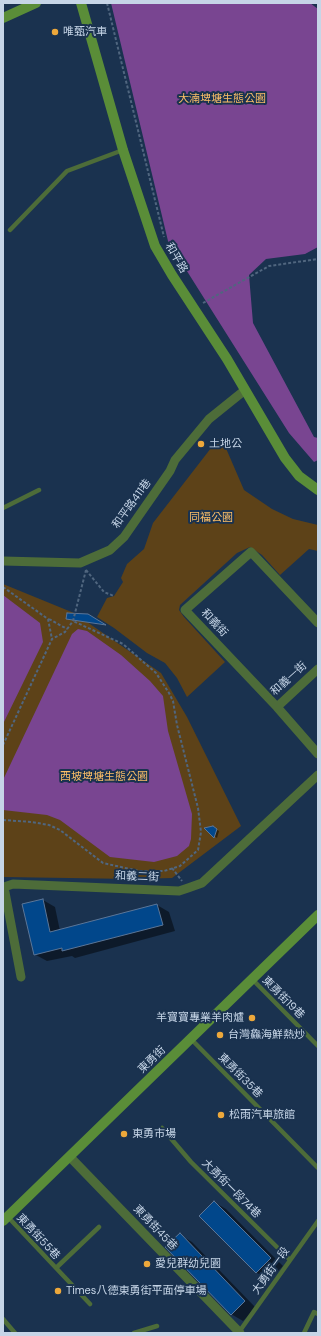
<!DOCTYPE html>
<meta charset="utf-8">
<style>
body{margin:0}
#map{position:relative;width:321px;height:1336px;overflow:hidden;background:#1a324f;font-family:"DM Sans",sans-serif}
canvas{display:block}
.frame{position:absolute;inset:0;border:4px solid #c6d5e7;pointer-events:none}
</style>
<div id="map">
<canvas width="321" height="1336"></canvas>
<div class="frame"></div>
</div>
<script>
const c = document.querySelector('canvas').getContext('2d');
c.lineJoin = 'round';
function paint(path, color) {
  c.fillStyle = color;
  c.fill(path, 'evenodd');
}
function poly(rows) {
  const path = new Path2D();
  for (const r of rows) {
    path.moveTo(r[0], r[1]);
    for (let i = 2; i < r.length; i += 2) path.lineTo(r[i], r[i + 1]);
  }
  return path;
}
function strokePath(path, color, width, dash) {
  c.strokeStyle = color;
  c.lineWidth = width;
  c.lineCap = dash ? 'butt' : 'round';
  c.setLineDash(dash || []);
  c.stroke(path);
}
function label(font, color, halo, rows, align = 'center') {
  c.font = font + ' "DM Sans","Noto Sans TC",sans-serif';
  c.lineWidth = 4;
  c.setLineDash([]);
  c.textBaseline = 'middle';
  c.strokeStyle = halo;
  c.fillStyle = color;
  for (const [text, x, y, turn = 0] of rows) {
    c.save();
    c.translate(x, y);
    c.rotate((+turn || 0) * Math.PI / 180);
    c.textAlign = isNaN(turn) ? turn : align;
    if (halo) c.strokeText(text, 0, 0);
    c.fillText(text, 0, 0);
    c.restore();
  }
}
paint(poly([
 [218,439,225,446,244,490,272,509,293,519,318,525,318,551,309,549,280,575,262,555,250,547,237,553,180,605,179,610,184,617,225,662,187,697,177,678,165,663,147,653,114,628,97,617,107,598,114,596,123,582,121,578,127,564,144,549,153,523],
 [3,584,74,613,161,673,187,717,241,826,172,878,133,879,3,877]
]), '#5d4218');
paint(poly([
 [111,3,310,3,318,9,318,247,305,254,266,259,249,275,253,323,314,437,318,438,318,460,314,462,289,433,168,241],
 [3,595,40,623,43,642,3,724],
 [78,629,87,631,121,655,150,681,163,696,168,731,192,814,191,839,189,846,177,856,154,862,110,857,60,820,47,815,3,810,3,780,72,634]
]), '#794591');
paint(poly([
 [88,615,104,625,68,619],
 [213,828,219,831,217,838,206,829],
 [43,900,55,907,60,931,157,905,169,912,175,931,75,958,72,956,47,961,34,954],
 [214,1202,226,1209,283,1266,269,1280,257,1273,200,1216],
 [180,1235,192,1242,256,1308,243,1321,231,1314]
]), '#0007');
const building = poly([
 [67,613,88,614,106,625,66,619,67,613],
 [213,826,217,829,214,838,204,828,213,826],
 [43,899,50,932,157,904,163,925,62,951,62,948,34,955,22,904,43,899],
 [214,1201,271,1258,256,1273,199,1216,214,1201],
 [180,1233,245,1301,231,1315,165,1247,180,1233]
]);
paint(building, '#01478b');
strokePath(building, '#5b7698', 1);
strokePath(poly([
 [107,3,164,237],
 [179,265,184,273],
 [203,303,269,266,318,259],
 [86,570,104,592,114,596],
 [3,587,48,619,52,639],
 [49,619,67,629],
 [3,745,52,639,65,632,73,621,86,570],
 [3,820,32,822,49,825,60,830,103,863,139,871,164,871,180,866,198,850,201,832,198,808,177,725,173,701,169,693,156,673,123,644,73,621],
 [172,868,182,881]
]), '#50667f', 2, [3, 2]);
strokePath(poly([
 [10,230,67,171,123,150],
 [3,508,39,490],
 [252,979,318,1046],
 [191,1039,318,1168],
 [162,1128,191,1162,290,1260],
 [8,1217,90,1304],
 [56,1268,99,1227],
 [3,1319,15,1333],
 [239,1332,318,1221],
 [134,1333,157,1326],
 [304,1333,314,1312,318,1314]
]), '#4d6c39', 4.5);
strokePath(poly([
 [3,561,80,563,110,550,124,537,170,471,175,460,209,419,245,390],
 [318,623,251,552,185,610,277,707,318,754],
 [277,707,318,669],
 [21,977,4,887,13,884,179,891,188,888,202,883,318,775],
 [70,1157,240,1333]
]), '#4d6c39', 9);
strokePath(poly([
 [81,3,123,150,155,246,172,275,227,359,285,458,299,476,318,490],
 [3,18,36,3],
 [3,1221,318,915]
]), '#5a8d38', 10);
for (const [x, y, r, color] of [
 [55,32,4,"#eda83b"],
 [201,444,4,"#eda83b"],
 [252,1018,4,"#eda83b"],
 [220,1035,4,"#eda83b"],
 [221,1115,4,"#eda83b"],
 [124,1134,4,"#eda83b"],
 [147,1264,4,"#eda83b"],
 [58,1291,4,"#eda83b"]
]) {
  const dot = new Path2D();
  dot.arc(x, y, r, 0, 2 * Math.PI);
  c.fillStyle = color;
  c.fill(dot);
  strokePath(dot, '#1a324f', 1.5);
}
label('11px', '#c6d5e7', '#1a324f', [
 ["唯甄汽車",63,32],
 ["土地公",209,444],
 ["羊寶寶專業羊肉爐",244,1018,"right"],
 ["台灣鱻海鮮熱炒",228,1035],
 ["松雨汽車旅館",229,1115],
 ["東勇市場",132,1134],
 ["愛兒群幼兒園",155,1264],
 ["Times八德東勇街平面停車場",66,1291]
], 'left');
label('11px', '#fdbf67', '#1a324f', [
 ["大湳埤塘生態公園",222,99],
 ["同福公園",211,518],
 ["西坡埤塘生態公園",104,777]
]);
label('11px', '#c6d5e7', '#1a324f', [
 ["和平路",176,258,60],
 ["和平路411巷",132,504,-54],
 ["和義街",214,623,47],
 ["和義一街",289,679,-42],
 ["和義二街",137,877,2],
 ["東勇街19巷",283,998,45],
 ["東勇街",152,1060,-44],
 ["東勇街35巷",240,1076,45],
 ["大勇街一段74巷",231,1189,45],
 ["東勇街45巷",155,1228,46],
 ["東勇街55巷",38,1237,47],
 ["大勇街一段",271,1271,-54]
]);
</script>
